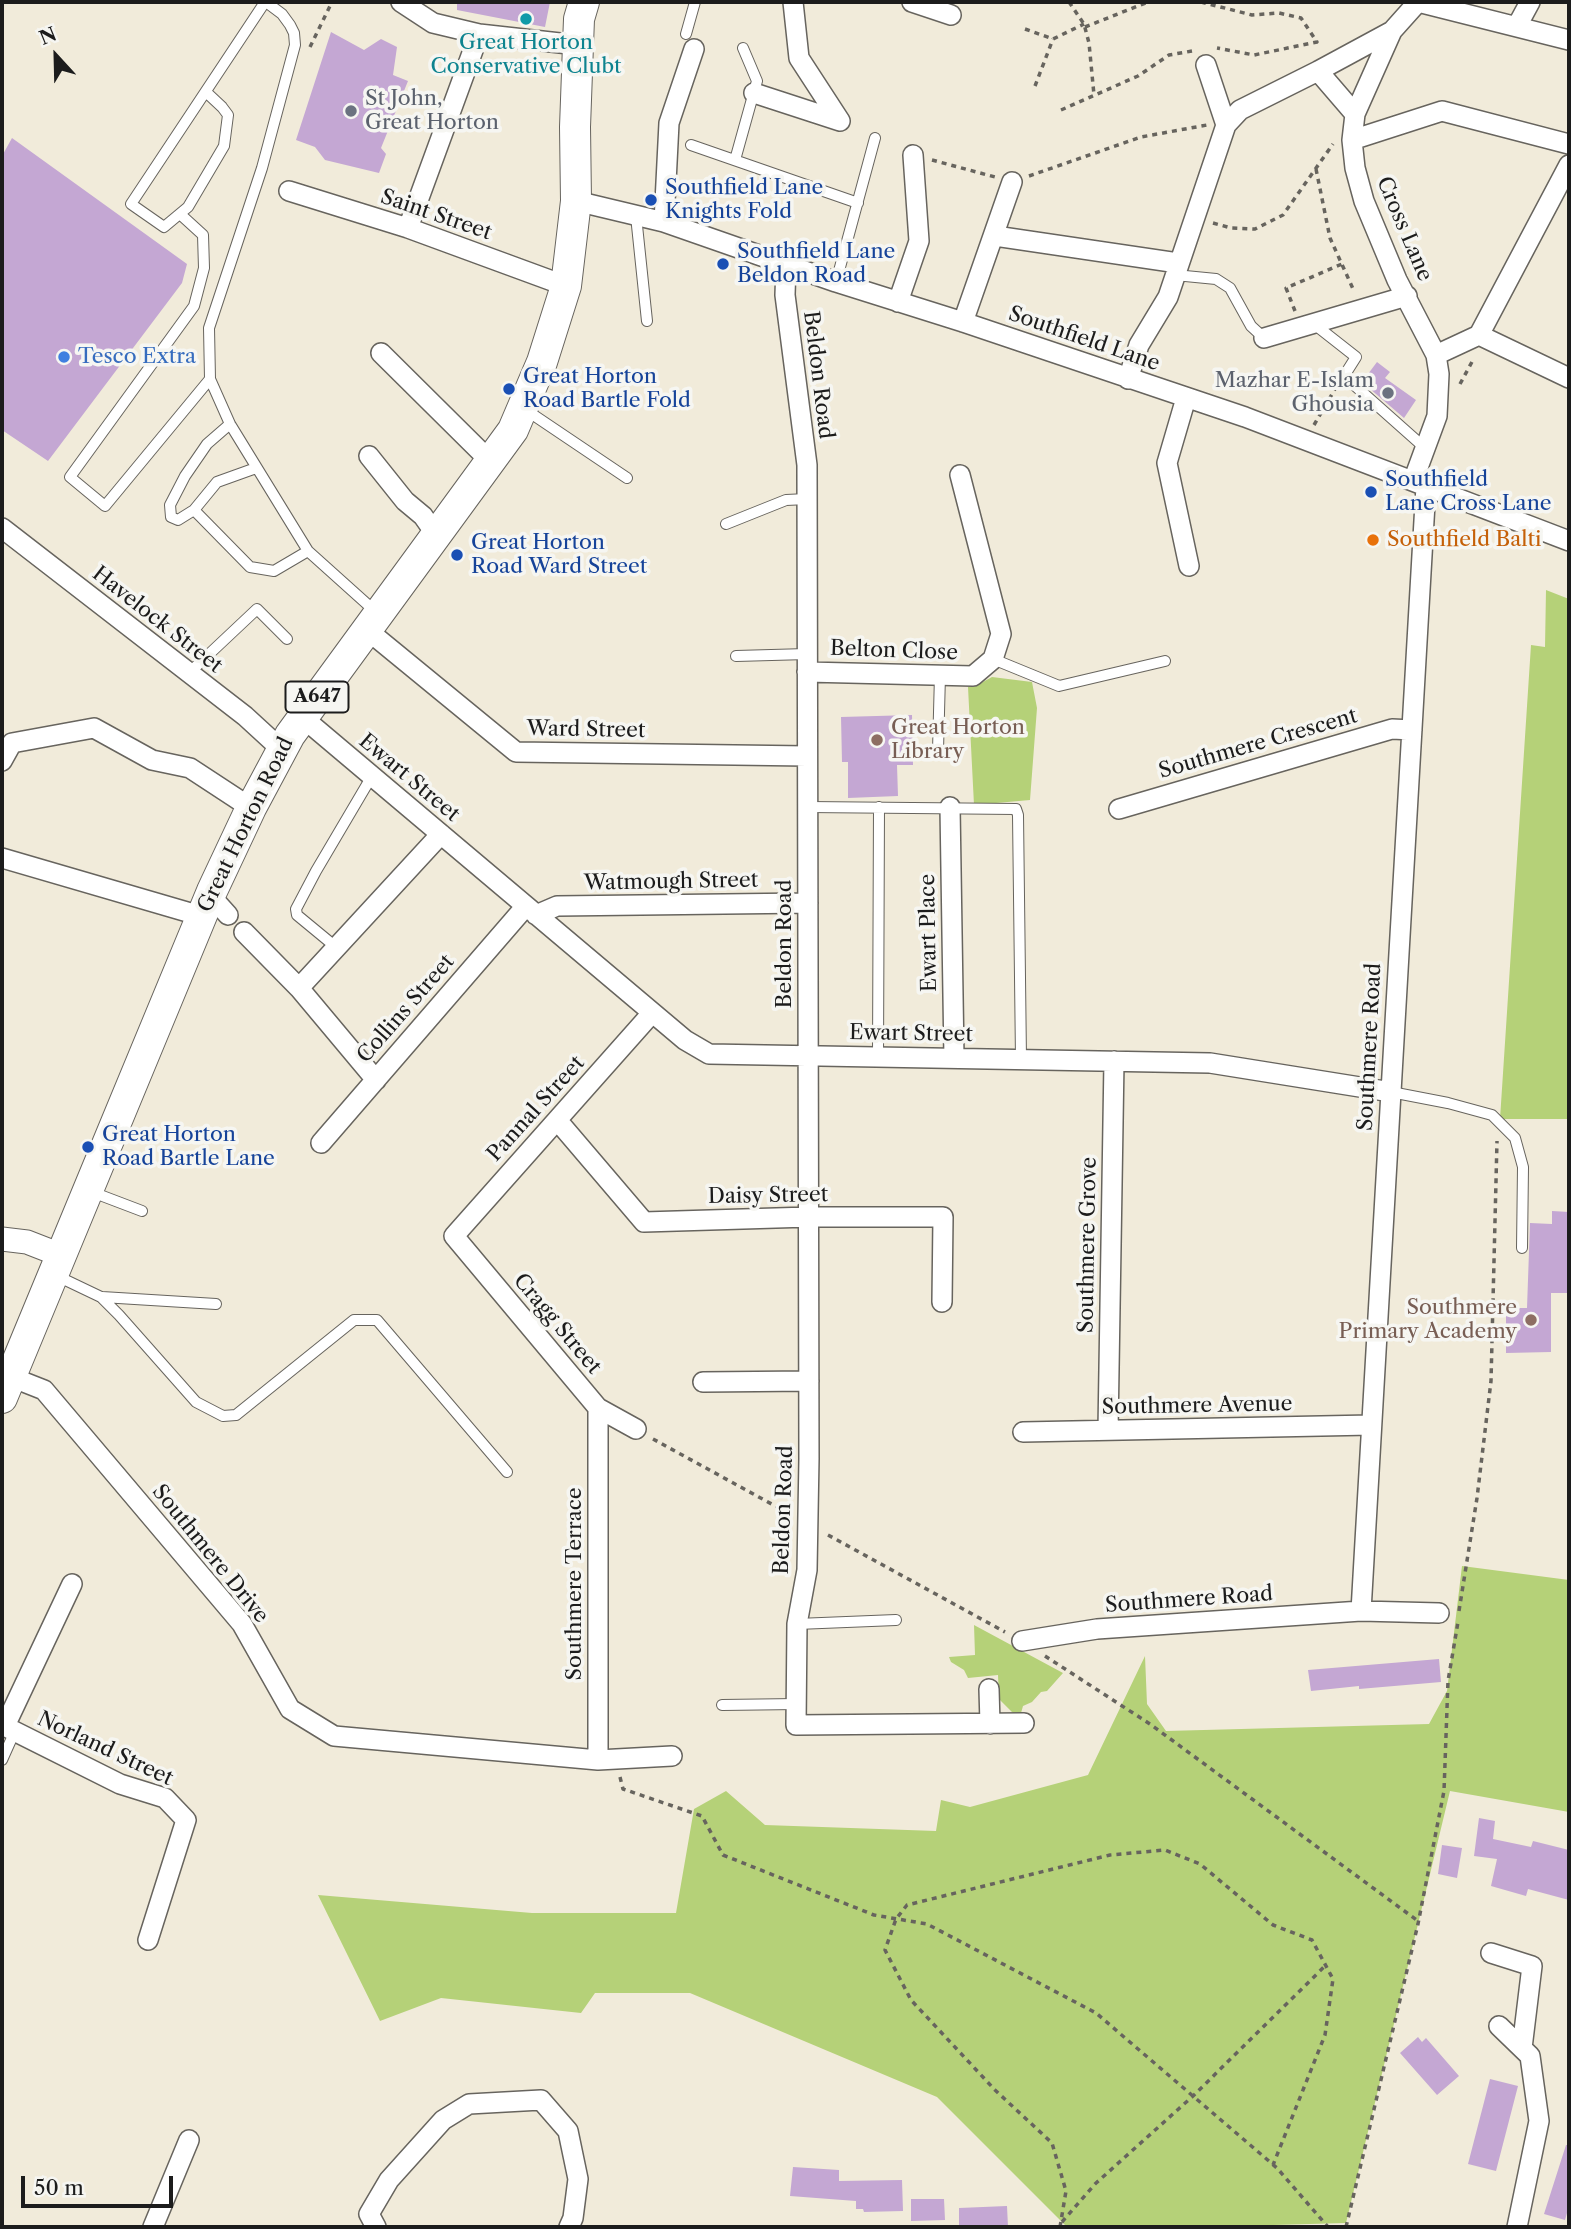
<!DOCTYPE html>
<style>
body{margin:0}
#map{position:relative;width:1571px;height:2229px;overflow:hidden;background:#f1ebda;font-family:"Libre Caslon Text",serif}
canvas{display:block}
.frame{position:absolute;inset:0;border:4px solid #1c1c1c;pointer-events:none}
.north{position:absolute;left:21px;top:21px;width:70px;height:70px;-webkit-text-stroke:5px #f6f6f2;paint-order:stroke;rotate:338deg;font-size:19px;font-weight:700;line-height:28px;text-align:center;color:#1c1c1c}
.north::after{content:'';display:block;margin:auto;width:24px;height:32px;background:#1c1c1c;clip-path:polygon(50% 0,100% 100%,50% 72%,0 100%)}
.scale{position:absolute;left:21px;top:2176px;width:152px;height:32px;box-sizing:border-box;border:4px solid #1c1c1c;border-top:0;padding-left:9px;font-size:21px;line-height:24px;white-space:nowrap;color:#1c1c1c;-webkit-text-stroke:5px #f6f6f2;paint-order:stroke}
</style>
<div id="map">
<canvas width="1571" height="2229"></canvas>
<div class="frame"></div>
<div class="north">N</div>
<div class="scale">50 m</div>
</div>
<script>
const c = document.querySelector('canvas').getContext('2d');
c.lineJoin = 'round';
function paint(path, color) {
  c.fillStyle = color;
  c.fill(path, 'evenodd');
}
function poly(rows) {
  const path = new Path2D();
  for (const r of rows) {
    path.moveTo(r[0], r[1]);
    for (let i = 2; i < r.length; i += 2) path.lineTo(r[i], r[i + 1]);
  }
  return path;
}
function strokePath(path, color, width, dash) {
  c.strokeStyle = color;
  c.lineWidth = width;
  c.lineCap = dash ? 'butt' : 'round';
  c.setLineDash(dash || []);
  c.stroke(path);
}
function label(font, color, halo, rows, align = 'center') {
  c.font = font + ' "Libre Caslon Text",serif';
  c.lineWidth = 7;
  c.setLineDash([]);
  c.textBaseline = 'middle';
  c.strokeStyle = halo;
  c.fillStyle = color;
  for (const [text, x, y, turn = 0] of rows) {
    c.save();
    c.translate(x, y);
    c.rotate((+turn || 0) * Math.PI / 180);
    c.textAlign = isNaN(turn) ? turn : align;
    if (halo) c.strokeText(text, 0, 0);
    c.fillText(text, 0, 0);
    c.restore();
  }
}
paint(poly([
 [1546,590,1569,599,1569,1119,1500,1119,1531,645,1545,647],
 [992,677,1032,682,1037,708,1030,800,974,805,968,687,979,684],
 [1462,1566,1569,1580,1569,1812,1450,1791,1346,2223,1201,2227,1067,2227,937,2097,690,1993,595,1993,581,2013,441,1998,380,2021,318,1895,532,1913,676,1913,694,1809,726,1791,765,1825,936,1831,941,1800,970,1807,1088,1775,1145,1656,1147,1704,1166,1731,1429,1724,1447,1691],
 [974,1625,1063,1673,1047,1691,1041,1692,1032,1702,1023,1706,1021,1713,1013,1713,999,1699,998,1675,968,1678,964,1670,951,1662,949,1657,975,1655]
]), '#b5d178');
paint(poly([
 [457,2,550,2,545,27,457,10],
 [331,32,364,50,381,39,397,47,393,75,408,81,381,148,386,154,379,173,325,160,315,147,296,140],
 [12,138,187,264,182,283,48,461,2,430,2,156],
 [1377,362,1390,372,1385,378,1416,400,1404,418,1362,382],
 [912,715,913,765,897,765,898,796,848,798,848,762,842,762,841,717],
 [1552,1211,1569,1212,1569,1293,1551,1293,1551,1352,1506,1353,1506,1308,1527,1308,1530,1223,1552,1224],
 [1439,1659,1441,1682,1359,1689,1359,1686,1311,1691,1308,1670],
 [1479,1818,1495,1821,1493,1839,1531,1847,1533,1841,1569,1850,1569,1900,1528,1889,1526,1896,1491,1886,1497,1859,1474,1856],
 [1442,1845,1462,1848,1457,1878,1438,1874],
 [1418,2037,1422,2042,1426,2038,1459,2076,1437,2095,1400,2053],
 [1490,2079,1518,2086,1496,2171,1468,2164],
 [1566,2145,1569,2145,1569,2206,1565,2220,1544,2214],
 [793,2167,839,2170,839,2181,902,2180,903,2211,864,2212,863,2209,856,2209,856,2201,790,2196],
 [911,2199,944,2199,945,2220,911,2221],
 [1007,2206,1008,2227,959,2227,959,2208]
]), '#c4a7d3');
const service = poly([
 [266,2,282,14,290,25,294,33,295,45,262,168,209,328,210,379,230,424,308,551,377,613],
 [686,34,695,2],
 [206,92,222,107,228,115,224,146,188,207,164,227,131,204,265,2],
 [691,145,858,203],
 [735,160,757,81,743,48],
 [180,214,203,235,204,268,194,306,70,477,105,506,210,379],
 [636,216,647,321],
 [1175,275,1216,279,1230,288,1251,326,1264,338],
 [836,282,875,138],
 [1314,324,1356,357,1344,376,1425,448],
 [526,410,627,478],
 [256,468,217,482,194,510,250,567,274,571,308,551],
 [194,510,178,520,171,517,170,505,185,476,207,444,230,424],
 [726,524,786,500,807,499],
 [736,656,807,654],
 [993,659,1059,686,1165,661],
 [189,673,257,609,287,639],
 [938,750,940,675],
 [808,807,1016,809,1018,815,1021,1059],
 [337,948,297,915,296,909,316,871,372,776],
 [878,1056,879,807],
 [1391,1092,1448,1103,1492,1115,1515,1138,1523,1167,1522,1248],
 [92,1192,142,1211],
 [57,1276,101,1297,119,1315,196,1402,223,1416,236,1415,354,1320,377,1320,507,1472],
 [102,1297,216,1304],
 [797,1624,896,1620],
 [722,1705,797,1704],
 [2,1760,15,1731]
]);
const minor = poly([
 [401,2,433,23,479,34,578,45],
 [793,2,799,58,840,121],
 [912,2,951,15],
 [1418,2,1569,40],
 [1517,26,1530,2],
 [1206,65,1226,125],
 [1318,71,1355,114],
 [754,93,840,121],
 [1352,140,1442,111,1569,144],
 [289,191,408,228,566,286],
 [576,201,664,222,836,282,963,322,1245,417,1569,541],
 [664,222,669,123,694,49],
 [408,228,479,34],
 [995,236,1178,263],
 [786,265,785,295,807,465,809,1458,807,1570,797,1624,796,1725,1024,1723],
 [898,302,919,241,913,155],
 [963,322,1012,182],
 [1479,335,1569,378],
 [1264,338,1407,296],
 [381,353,491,462],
 [1436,355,1479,335,1569,165],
 [1128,379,1139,345,1168,297,1226,125,1240,110,1318,71,1392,31],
 [1186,398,1167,463,1189,566],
 [369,456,405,501,423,516,437,536],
 [1413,481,1437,416,1439,374,1436,355,1397,280,1364,201,1355,168,1352,140,1355,114,1392,31,1418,2],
 [2,528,245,716,282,750],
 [366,629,516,752,807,756],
 [807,672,973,676,993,659,1001,634,960,475],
 [302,717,685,1040,709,1054,1210,1063,1391,1092],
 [2,761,12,743,94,728,152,760,190,768,251,808],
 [950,807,954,1058],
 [1119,809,1392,729,1412,730],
 [2,858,201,916],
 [210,895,228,915],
 [536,915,557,906,808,903],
 [244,932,299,988,376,1080],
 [299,988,441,834],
 [557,1120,644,1222,809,1217,943,1217,942,1302],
 [321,1143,526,906],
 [11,1377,44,1390,242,1624,290,1709,334,1736,598,1760,672,1756],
 [703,1382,809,1381],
 [636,1429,598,1408,454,1236,652,1013],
 [1108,1430,1114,1061],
 [1023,1432,1371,1425],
 [1361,1611,1426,486],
 [1022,1641,1097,1629,1361,1611,1439,1613],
 [989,1689,990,1724],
 [2,1725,120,1784,165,1798,186,1820,148,1940],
 [5,1726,72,1584],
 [598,1760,598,1408],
 [1491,1953,1532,1966,1522,2048],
 [1499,2026,1530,2056,1539,2121,1517,2227],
 [153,2227,189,2140],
 [376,2227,369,2214,389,2180,443,2120,469,2104,541,2100,568,2131,578,2179,573,2218,569,2227]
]);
const tertiary = poly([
 [2,1239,27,1242,63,1256]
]);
const primary = poly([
 [2,1398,212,891,251,808,290,735,513,430,542,362,566,286,576,201,575,127,578,45,579,19,584,2]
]);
strokePath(service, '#67645e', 12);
strokePath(minor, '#67645e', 22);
strokePath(tertiary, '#67645e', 25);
strokePath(primary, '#67645e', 32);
strokePath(poly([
 [1069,2,1084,24,1089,43,1094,95],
 [1201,2,1252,15,1279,13,1301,18,1317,42,1254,55,1217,48],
 [1085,27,1148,2],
 [1025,29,1053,39,1084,24],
 [310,47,332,2],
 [1035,86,1053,39],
 [1061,110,1138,76,1169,55,1192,51],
 [932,160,995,177],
 [1316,169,1330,238,1354,291],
 [1029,176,1141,137,1207,125],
 [1213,223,1231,228,1255,229,1283,215,1333,144],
 [1295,311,1286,288,1342,264],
 [1460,384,1473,360],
 [1314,425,1335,389],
 [653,1439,788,1513],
 [828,1535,1005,1632],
 [1459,1611,1477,1498,1491,1381,1497,1141],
 [1045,1656,1150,1724,1418,1921],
 [620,1777,623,1789,702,1816,723,1855,874,1915,927,1924,1096,2013,1277,2168,1328,2227],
 [1062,2222,1095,2184,1193,2096,1326,1965],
 [1060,2227,1066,2191,1052,2143,995,2090,911,2000,885,1950,896,1919,907,1905,1110,1855,1165,1850,1200,1864,1273,1925,1312,1940,1333,1979,1325,2035,1273,2165],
 [1346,2227,1418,1924,1444,1791,1448,1681,1458,1622]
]), '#67645e', 3.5, [5, 5]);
strokePath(service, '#fff', 10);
strokePath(minor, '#fff', 19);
strokePath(tertiary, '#fff', 23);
strokePath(primary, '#fff', 30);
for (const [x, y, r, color] of [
 [526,19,7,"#0f9aa8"],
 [351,111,7,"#6b7280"],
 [651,200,7,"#1a4fb4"],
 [723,264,7,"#1a4fb4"],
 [64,357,7,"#3f7fe0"],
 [509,389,7,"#1a4fb4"],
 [1388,393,7,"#6b7280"],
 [1371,492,7,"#1a4fb4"],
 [1373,540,7,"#e8710a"],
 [457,555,7,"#1a4fb4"],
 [877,740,7,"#8d6e63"],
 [88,1147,7,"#1a4fb4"],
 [1531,1320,7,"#8d6e63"]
]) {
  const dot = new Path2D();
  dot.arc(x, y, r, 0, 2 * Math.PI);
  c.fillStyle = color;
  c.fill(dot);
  strokePath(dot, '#f6f6f2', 2.5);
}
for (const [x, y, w] of [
 [317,697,63]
]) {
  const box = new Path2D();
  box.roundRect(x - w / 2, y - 15.5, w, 31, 5);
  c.fillStyle = '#f6f6f2';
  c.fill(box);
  strokePath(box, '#1c1c1c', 2);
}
label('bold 19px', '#1c1c1c', null, [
 ["A647",317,697]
]);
label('21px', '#0d838f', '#f6f6f2', [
 ["Great Horton",526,43],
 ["Conservative Clubt",526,67]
]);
label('21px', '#5b616d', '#f6f6f2', [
 ["St John,",365,99],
 ["Great Horton",365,123],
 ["Mazhar E-Islam",1374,381,"right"],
 ["Ghousia",1374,405,"right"]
], 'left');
label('21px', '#164399', '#f6f6f2', [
 ["Southfield Lane",665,188],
 ["Knights Fold",665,212],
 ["Southfield Lane",737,252],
 ["Beldon Road",737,276],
 ["Great Horton",523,377],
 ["Road Bartle Fold",523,401],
 ["Southfield",1385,480],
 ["Lane Cross Lane",1385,504],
 ["Great Horton",471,543],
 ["Road Ward Street",471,567],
 ["Great Horton",102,1135],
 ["Road Bartle Lane",102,1159]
], 'left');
label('21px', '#1c1c1c', '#f6f6f2', [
 ["Saint Street",436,215,19],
 ["Cross Lane",1404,229,67],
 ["Southfield Lane",1084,339,19],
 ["Beldon Road",818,375,83],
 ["Havelock Street",157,620,38],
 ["Belton Close",894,651,2],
 ["Ward Street",586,730,1],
 ["Southmere Crescent",1258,744,-16],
 ["Ewart Street",409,778,40],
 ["Great Horton Road",246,825,-64],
 ["Watmough Street",671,882,-1],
 ["Ewart Place",929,933,-91],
 ["Beldon Road",785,944,-90],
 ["Collins Street",406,1009,-49],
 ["Ewart Street",911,1034,1],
 ["Southmere Road",1370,1047,-87],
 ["Pannal Street",536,1109,-48],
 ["Daisy Street",768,1196,-1],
 ["Southmere Grove",1088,1245,-89],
 ["Cragg Street",557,1324,50],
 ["Southmere Avenue",1197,1406,-1],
 ["Beldon Road",784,1510,-88],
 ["Southmere Drive",210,1554,51],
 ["Southmere Terrace",575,1584,-90],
 ["Southmere Road",1189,1600,-4],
 ["Norland Street",105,1749,25]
]);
label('21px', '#366cbe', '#f6f6f2', [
 ["Tesco Extra",78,357]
], 'left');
label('21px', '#c56008', '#f6f6f2', [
 ["Southfield Balti",1387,540]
], 'left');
label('21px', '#785e54', '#f6f6f2', [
 ["Great Horton",891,728],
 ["Library",891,752],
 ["Southmere",1517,1308,"right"],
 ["Primary Academy",1517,1332,"right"]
], 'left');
</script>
